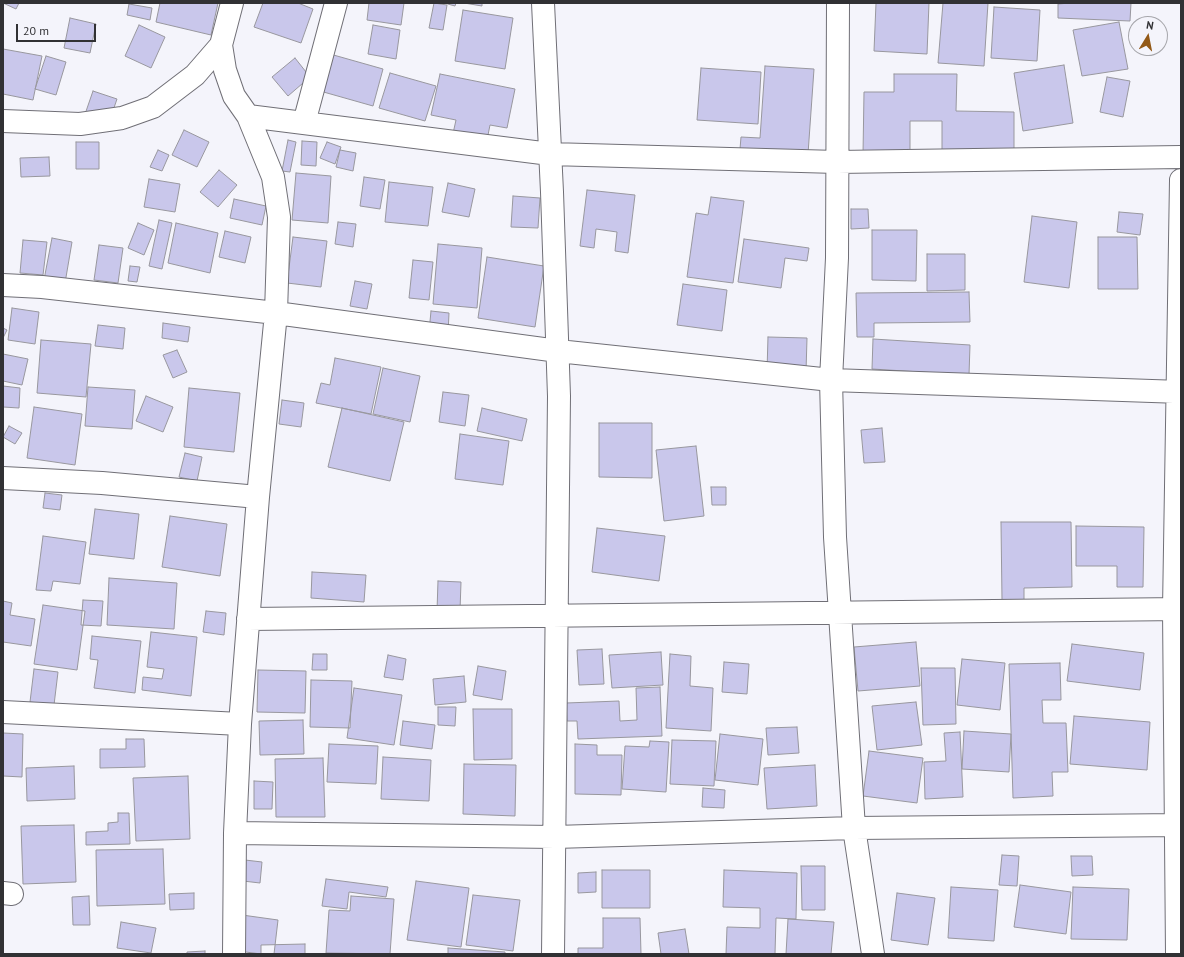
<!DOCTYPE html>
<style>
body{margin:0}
#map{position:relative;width:1184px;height:957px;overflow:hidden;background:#f4f4fb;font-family:"PT Sans",sans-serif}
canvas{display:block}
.frame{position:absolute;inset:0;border:4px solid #313134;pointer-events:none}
.north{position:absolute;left:1128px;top:16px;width:40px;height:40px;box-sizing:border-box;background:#f4f4fb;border:1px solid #a6a6ab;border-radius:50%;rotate:10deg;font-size:11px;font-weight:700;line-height:16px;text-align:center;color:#313134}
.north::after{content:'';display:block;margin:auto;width:14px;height:18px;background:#935917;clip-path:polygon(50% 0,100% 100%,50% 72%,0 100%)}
.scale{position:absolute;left:16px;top:24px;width:80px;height:18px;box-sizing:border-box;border:2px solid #313134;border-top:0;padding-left:5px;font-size:12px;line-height:14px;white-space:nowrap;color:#313134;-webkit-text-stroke:3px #f4f4fb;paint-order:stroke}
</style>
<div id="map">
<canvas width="1184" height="957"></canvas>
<div class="frame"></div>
<div class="north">N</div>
<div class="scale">20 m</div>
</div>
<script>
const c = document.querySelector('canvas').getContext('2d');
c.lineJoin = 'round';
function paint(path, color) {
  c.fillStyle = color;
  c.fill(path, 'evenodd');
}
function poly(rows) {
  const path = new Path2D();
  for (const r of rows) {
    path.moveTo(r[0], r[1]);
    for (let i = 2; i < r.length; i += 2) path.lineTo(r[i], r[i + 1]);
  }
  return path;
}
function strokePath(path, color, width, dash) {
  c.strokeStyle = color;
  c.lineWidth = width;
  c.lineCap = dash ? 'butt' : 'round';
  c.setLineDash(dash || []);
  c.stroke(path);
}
const building = poly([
 [3,3,19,3,16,9,3,3],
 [160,3,218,3,211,35,156,22,160,3],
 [263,3,298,3,313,9,301,43,254,27,263,3],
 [369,3,404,3,401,25,367,20,369,3],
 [434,3,447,5,443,30,429,28,434,3],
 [444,3,456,3,455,6,444,3],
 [464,3,482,3,482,6,464,3],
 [876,3,929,3,927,54,874,51,876,3],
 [943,3,988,3,984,66,938,63,943,3],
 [1070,3,1131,3,1130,21,1058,18,1058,4,1070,3],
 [129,4,152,8,150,20,127,15,129,4],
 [994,7,1040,10,1037,61,991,58,994,7],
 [463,10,513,18,505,69,455,61,463,10],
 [70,18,96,24,90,53,64,48,70,18],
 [1119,22,1128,69,1082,76,1073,30,1119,22],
 [139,25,165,37,151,68,125,56,139,25],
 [373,25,400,30,396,59,368,54,373,25],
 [3,49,42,56,33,100,3,94,3,49],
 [330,54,383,69,373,106,320,91,330,54],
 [46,56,66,62,56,95,35,89,46,56],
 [295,58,310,77,288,96,272,77,295,58],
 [1064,65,1073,123,1023,131,1014,73,1064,65],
 [765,66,814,69,808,154,740,149,741,137,760,138,765,66],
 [701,68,761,72,758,124,697,120,701,68],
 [390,73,436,86,425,121,379,108,390,73],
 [440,74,515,89,507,128,490,125,486,145,452,138,456,120,431,115,440,74],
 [894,74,957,74,956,111,1014,112,1014,154,942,154,942,121,910,121,910,155,863,154,864,92,894,92,894,74],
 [1107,77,1130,81,1123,117,1100,112,1107,77],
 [93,91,117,99,107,128,83,120,93,91],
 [184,130,209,142,197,167,172,155,184,130],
 [288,140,296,142,290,172,282,171,288,140],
 [302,141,317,142,316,166,301,165,302,141],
 [76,142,99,142,99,169,76,169,76,142],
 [327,142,341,147,335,164,320,158,327,142],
 [158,150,169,155,162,171,150,167,158,150],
 [340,150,356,153,353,171,336,167,340,150],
 [49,157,50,176,21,177,20,158,49,157],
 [219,170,237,185,218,207,200,192,219,170],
 [296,173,331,176,328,223,292,220,296,173],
 [364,177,385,180,380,209,360,206,364,177],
 [149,179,180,184,175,212,144,207,149,179],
 [389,182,433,187,428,226,385,222,389,182],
 [448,183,475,189,469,217,442,212,448,183],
 [587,190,635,195,628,253,615,251,617,232,596,229,594,248,580,246,587,190],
 [513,196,540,198,538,228,511,227,513,196],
 [711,197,744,201,733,283,687,277,696,213,708,215,711,197],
 [234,199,266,206,262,225,230,218,234,199],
 [851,209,868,209,869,228,851,229,851,209],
 [1119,212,1143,214,1140,235,1117,232,1119,212],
 [1032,216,1077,222,1069,288,1024,282,1032,216],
 [159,220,172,223,162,269,149,266,159,220],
 [338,222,356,224,353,247,335,244,338,222],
 [138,223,154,230,144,255,128,248,138,223],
 [176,223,218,233,210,273,168,263,176,223],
 [872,230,917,230,916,281,872,280,872,230],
 [225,231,251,237,245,263,219,257,225,231],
 [293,237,327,241,321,287,287,283,293,237],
 [1098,237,1137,237,1138,289,1098,289,1098,237],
 [52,238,72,242,64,289,43,285,52,238],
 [744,239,809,248,807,261,785,258,781,288,738,282,744,239],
 [23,240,47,242,43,275,20,273,23,240],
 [438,244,482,248,477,308,433,304,438,244],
 [99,245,123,248,118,283,94,280,99,245],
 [927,254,965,254,965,290,927,291,927,254],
 [487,257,544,266,535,327,478,318,487,257],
 [413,260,433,262,429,300,409,298,413,260],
 [130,266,140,267,137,282,128,281,130,266],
 [355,281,372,284,367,309,350,306,355,281],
 [683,284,727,290,722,331,677,325,683,284],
 [969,292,970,322,874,323,874,337,857,337,856,293,969,292],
 [12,308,39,312,35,344,8,340,12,308],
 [431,311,449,313,448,334,429,332,431,311],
 [163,323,190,327,188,342,162,338,163,323],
 [98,325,125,328,123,349,95,346,98,325],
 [3,328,7,330,3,338,3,328],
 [768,337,807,338,806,372,767,371,768,337],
 [873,339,970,345,969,375,872,369,873,339],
 [41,340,91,344,86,397,37,393,41,340],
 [177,350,187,372,173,378,163,355,177,350],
 [3,354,28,359,22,385,3,381,3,354],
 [335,358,381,367,371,414,316,403,321,383,330,385,335,358],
 [383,368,420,376,410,422,373,414,383,368],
 [3,386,20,388,19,408,3,407,3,386],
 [88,387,135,390,132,429,85,426,88,387],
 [189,388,240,393,234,452,184,447,189,388],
 [443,392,469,395,465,426,439,422,443,392],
 [146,396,173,407,163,432,136,421,146,396],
 [282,400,304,403,301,427,279,424,282,400],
 [34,407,82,414,75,465,27,458,34,407],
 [342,408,404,422,390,481,328,467,342,408],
 [482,408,527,419,522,441,477,431,482,408],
 [599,423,652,423,652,478,599,477,599,423],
 [9,426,22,433,15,444,3,437,9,426],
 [882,428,885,462,864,463,861,430,882,428],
 [460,434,509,441,503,485,455,479,460,434],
 [696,446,704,516,664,521,656,450,696,446],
 [185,453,202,457,197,481,179,477,185,453],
 [711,487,726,487,726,505,712,505,711,487],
 [45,493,62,495,60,510,43,508,45,493],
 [95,509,139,514,134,559,89,554,95,509],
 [170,516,227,524,220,576,162,567,170,516],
 [1001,522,1071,522,1072,587,1024,588,1024,600,1002,600,1001,522],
 [1076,526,1144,527,1143,587,1117,587,1117,566,1076,566,1076,526],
 [597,528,665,536,659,581,592,572,597,528],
 [43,536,86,542,80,584,53,581,51,591,36,590,43,536],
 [312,572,366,575,364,602,311,598,312,572],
 [109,578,177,583,174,629,107,625,109,578],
 [438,581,461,582,460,611,437,611,438,581],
 [83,600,103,601,101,626,81,625,83,600],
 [3,601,12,603,10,615,35,619,31,646,3,642,3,601],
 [43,605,85,611,77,670,34,664,43,605],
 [206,611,226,613,224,635,203,632,206,611],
 [151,632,197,637,191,696,142,690,143,677,162,679,164,669,147,667,151,632],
 [92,636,141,641,135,693,94,688,98,660,90,659,92,636],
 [916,642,920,686,858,691,854,647,916,642],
 [1072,644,1144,653,1140,690,1067,681,1072,644],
 [602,649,604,684,579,685,577,650,602,649],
 [661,652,663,685,612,688,609,655,661,652],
 [313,654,327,654,327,670,312,670,313,654],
 [670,654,691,656,690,686,713,688,711,731,666,728,670,654],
 [388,655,406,659,403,680,384,677,388,655],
 [962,659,1005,663,1000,710,957,705,962,659],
 [724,662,749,664,747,694,722,692,724,662],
 [1060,663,1061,700,1042,700,1043,723,1066,723,1068,772,1052,772,1053,796,1013,798,1009,664,1060,663],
 [478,666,506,671,502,700,473,695,478,666],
 [921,668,955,668,956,724,923,725,921,668],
 [34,669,58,672,54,705,30,702,34,669],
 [258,670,306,671,305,713,257,712,258,670],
 [464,676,466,702,435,705,433,679,464,676],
 [311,680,352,681,350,728,310,727,311,680],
 [660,687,662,736,578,739,577,721,567,721,566,703,619,701,620,721,637,720,636,688,660,687],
 [354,688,402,695,394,745,347,738,354,688],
 [916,702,922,745,877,750,872,706,916,702],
 [438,707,456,707,455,726,438,725,438,707],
 [473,709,512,709,512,759,474,760,473,709],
 [1074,716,1150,722,1147,770,1070,764,1074,716],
 [303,720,304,754,260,755,259,721,303,720],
 [403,721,435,725,432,749,400,745,403,721],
 [797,727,799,753,768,755,766,728,797,727],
 [964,731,1011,734,1009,772,962,769,964,731],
 [960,732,963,797,925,799,924,762,946,761,944,733,960,732],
 [3,733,23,734,22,777,3,776,3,733],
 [720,734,763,739,758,785,715,780,720,734],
 [126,739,144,739,145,767,100,768,100,749,126,749,126,739],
 [672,740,716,741,714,786,670,784,672,740],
 [650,741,669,742,666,792,622,789,625,746,649,747,650,741],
 [329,744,378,746,376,784,327,782,329,744],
 [575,744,597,745,597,755,622,755,621,795,575,794,575,744],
 [869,751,923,758,917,803,863,796,869,751],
 [383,757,431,760,429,801,381,799,383,757],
 [323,758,325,817,276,817,275,759,323,758],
 [464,764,516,765,515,816,463,814,464,764],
 [815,765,817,806,767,809,764,768,815,765],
 [74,766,75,799,27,801,26,768,74,766],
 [188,776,190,839,136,841,133,778,188,776],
 [254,781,273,782,272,809,254,809,254,781],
 [703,788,725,790,724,808,702,807,703,788],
 [118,813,129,813,130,844,86,845,86,832,108,831,108,823,118,822,118,813],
 [74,825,76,882,23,884,21,826,74,825],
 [163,849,165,904,97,906,96,850,163,849],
 [1002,855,1019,856,1017,886,999,885,1002,855],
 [1071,856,1092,856,1093,875,1072,876,1071,856],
 [245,860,262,862,260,883,243,881,245,860],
 [801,866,825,866,825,910,802,910,801,866],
 [602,870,650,870,650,908,602,908,602,870],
 [724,870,797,873,796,919,776,918,775,954,726,954,727,927,760,928,760,908,723,907,724,870],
 [596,872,596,892,578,893,578,873,596,872],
 [326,879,388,887,386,897,349,892,347,909,322,906,326,879],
 [416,881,469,888,461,947,407,940,416,881],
 [1020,885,1071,892,1066,934,1014,927,1020,885],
 [951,887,998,890,994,941,948,938,951,887],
 [1073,887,1129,889,1127,940,1071,939,1073,887],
 [194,893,194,909,170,910,169,894,194,893],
 [897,893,935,898,928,945,891,940,897,893],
 [473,895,520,900,513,951,466,945,473,895],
 [89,896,90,925,73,925,72,897,89,896],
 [351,896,394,899,390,954,326,953,329,910,350,911,351,896],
 [242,915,278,920,274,954,261,954,238,951,242,915],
 [603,918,640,918,641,954,578,954,578,948,603,948,603,918],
 [788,919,834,922,831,954,786,954,788,919],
 [121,922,156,928,151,953,117,948,121,922],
 [685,929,689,954,661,954,658,933,685,929],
 [305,944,305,954,261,954,261,945,305,944],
 [448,948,505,952,505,954,448,954,448,948],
 [205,951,205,954,187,954,187,952,205,951]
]);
paint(building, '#c9c7eb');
strokePath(building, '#98979e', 1);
const minor = poly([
 [232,3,221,45,225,70,234,96,248,116,273,177,279,217,276,313,258,497,240,724,235,833,234,954],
 [543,3,552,192,559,396,553,954],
 [838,3,837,258,831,380,835,537,854,828,873,954],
 [248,116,550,154,837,162,1181,157],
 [3,121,80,124,122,118,153,107,195,75,221,45],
 [304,123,336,3],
 [3,285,42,287,276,313,558,351,831,380,1181,392],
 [3,478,102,483,258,497],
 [248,619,1181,609],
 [3,712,240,724],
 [235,833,555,837,854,828,1181,825],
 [3,893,12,894],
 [1177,954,1174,609,1181,180]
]);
strokePath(minor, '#706f76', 24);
strokePath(minor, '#fff', 22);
</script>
